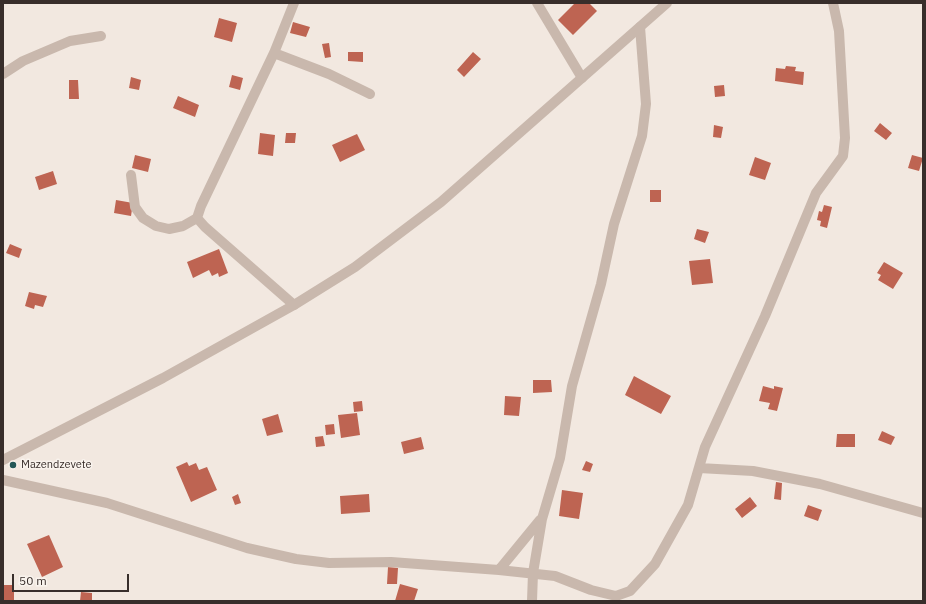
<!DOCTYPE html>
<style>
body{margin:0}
#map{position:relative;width:926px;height:604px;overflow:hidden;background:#f2e8e0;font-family:"IBM Plex Sans",sans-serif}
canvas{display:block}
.frame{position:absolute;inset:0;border:4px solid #382e2b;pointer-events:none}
.scale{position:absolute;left:12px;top:574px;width:117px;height:18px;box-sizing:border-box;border:2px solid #382e2b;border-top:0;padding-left:5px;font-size:12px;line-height:14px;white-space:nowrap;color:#382e2b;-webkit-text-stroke:3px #f9f3ed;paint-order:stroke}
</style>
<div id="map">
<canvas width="926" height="604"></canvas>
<div class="frame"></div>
<div class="scale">50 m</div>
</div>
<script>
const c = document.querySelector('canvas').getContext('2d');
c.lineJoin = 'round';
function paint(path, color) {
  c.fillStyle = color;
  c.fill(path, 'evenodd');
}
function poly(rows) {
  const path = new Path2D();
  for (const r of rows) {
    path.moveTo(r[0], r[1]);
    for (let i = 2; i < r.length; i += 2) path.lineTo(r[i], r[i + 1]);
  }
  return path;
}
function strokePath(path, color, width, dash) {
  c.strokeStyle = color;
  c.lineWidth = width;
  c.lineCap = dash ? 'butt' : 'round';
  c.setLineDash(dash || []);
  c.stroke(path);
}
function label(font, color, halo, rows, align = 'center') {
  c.font = font + ' "IBM Plex Sans",sans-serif';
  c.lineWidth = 3;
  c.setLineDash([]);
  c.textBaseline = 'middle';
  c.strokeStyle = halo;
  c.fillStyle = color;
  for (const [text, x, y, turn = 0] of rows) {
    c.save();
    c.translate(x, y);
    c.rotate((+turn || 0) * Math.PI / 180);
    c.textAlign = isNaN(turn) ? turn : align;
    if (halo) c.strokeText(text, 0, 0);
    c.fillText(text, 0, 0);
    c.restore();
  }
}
paint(poly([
 [575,3,589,3,597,11,573,35,558,20],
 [219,18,237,23,232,42,214,37],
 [293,22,310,27,306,37,290,33],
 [329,43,331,57,325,58,322,44],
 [348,52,363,52,363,62,348,61],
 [473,52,481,59,464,77,457,70],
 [786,66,796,67,795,71,804,72,803,85,775,81,776,68,785,69],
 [232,75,243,78,240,90,229,87],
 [131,77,141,80,139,90,129,88],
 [69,80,78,80,79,99,69,99],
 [724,85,725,96,715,97,714,86],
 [178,96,199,105,195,117,173,108],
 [880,123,892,133,886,140,874,131],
 [714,125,723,127,721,138,713,137],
 [260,133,275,135,273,156,258,154],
 [286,133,296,133,295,143,285,143],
 [357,134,365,150,340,162,332,145],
 [135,155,151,159,148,172,132,168],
 [912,155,923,158,919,171,908,168],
 [755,157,771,163,765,180,749,175],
 [53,171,57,184,39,190,35,177],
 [650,190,661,190,661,202,650,202],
 [116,200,133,203,131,216,114,213],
 [824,205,832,207,827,228,820,226,821,221,817,220,819,211,822,212],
 [697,229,709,232,705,243,694,239],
 [10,244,22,249,19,258,6,253],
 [219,249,228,273,219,277,218,273,212,276,209,270,193,278,187,262],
 [710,259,713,283,692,285,689,261],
 [884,262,903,273,893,289,878,280,881,275,877,273],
 [29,292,47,296,43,307,35,305,34,309,25,306],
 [634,376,671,396,661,414,625,395],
 [533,380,551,380,552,392,533,393],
 [763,386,774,389,774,386,783,388,777,411,768,409,770,403,759,401],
 [505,396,521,397,519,416,504,415],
 [362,401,363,411,354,412,353,402],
 [357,413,360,435,341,438,338,415],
 [278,414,283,432,267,436,262,419],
 [334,424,335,434,326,435,325,425],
 [882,431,895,437,891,445,878,440],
 [837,434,855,434,855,447,836,447],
 [323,436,325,446,316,447,315,437],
 [421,437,424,449,404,454,401,442],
 [586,461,593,464,590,472,582,470],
 [187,462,189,466,196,463,199,470,207,467,217,490,191,502,176,467],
 [776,482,782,483,781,500,774,499],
 [562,490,583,493,579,519,559,516],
 [238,494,241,503,235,505,232,497],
 [369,494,370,512,341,514,340,496],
 [750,497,757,506,742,518,735,509],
 [808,505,822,510,818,521,804,516],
 [49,535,63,567,42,577,27,544],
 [388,567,398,568,397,584,387,584],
 [400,584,418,589,414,601,395,601],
 [3,585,14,585,14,601,3,601],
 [81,592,92,593,92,601,80,601]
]), '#be6452');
strokePath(poly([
 [294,3,274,53,201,206,197,218,205,227,294,305],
 [537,3,582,78],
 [274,53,329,74,370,94],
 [3,74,23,61,70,41,101,36],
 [131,175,135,207,143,218,156,226,169,229,183,226,197,218],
 [699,468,753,471,820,484,923,513],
 [3,480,107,503,247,548,296,559,329,563,391,562,499,570,540,520],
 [499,570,555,576,591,590,616,596,630,591,655,564,688,505,705,447,765,316,816,193,843,156,845,138,839,31,833,3],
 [532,601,533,573,542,519,560,458,572,386,601,284,614,224,642,136,646,104,640,27]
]), '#c9b8ad', 10);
strokePath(poly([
 [3,460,163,378,294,305,355,267,441,202,667,3]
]), '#c9b8ad', 10);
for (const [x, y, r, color] of [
 [13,465,4,"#235757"]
]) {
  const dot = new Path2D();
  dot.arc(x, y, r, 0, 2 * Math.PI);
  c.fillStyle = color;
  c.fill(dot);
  strokePath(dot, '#f9f3ed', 1.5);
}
label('11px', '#382e2b', '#f9f3ed', [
 ["Mazendzevete",21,465]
], 'left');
</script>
